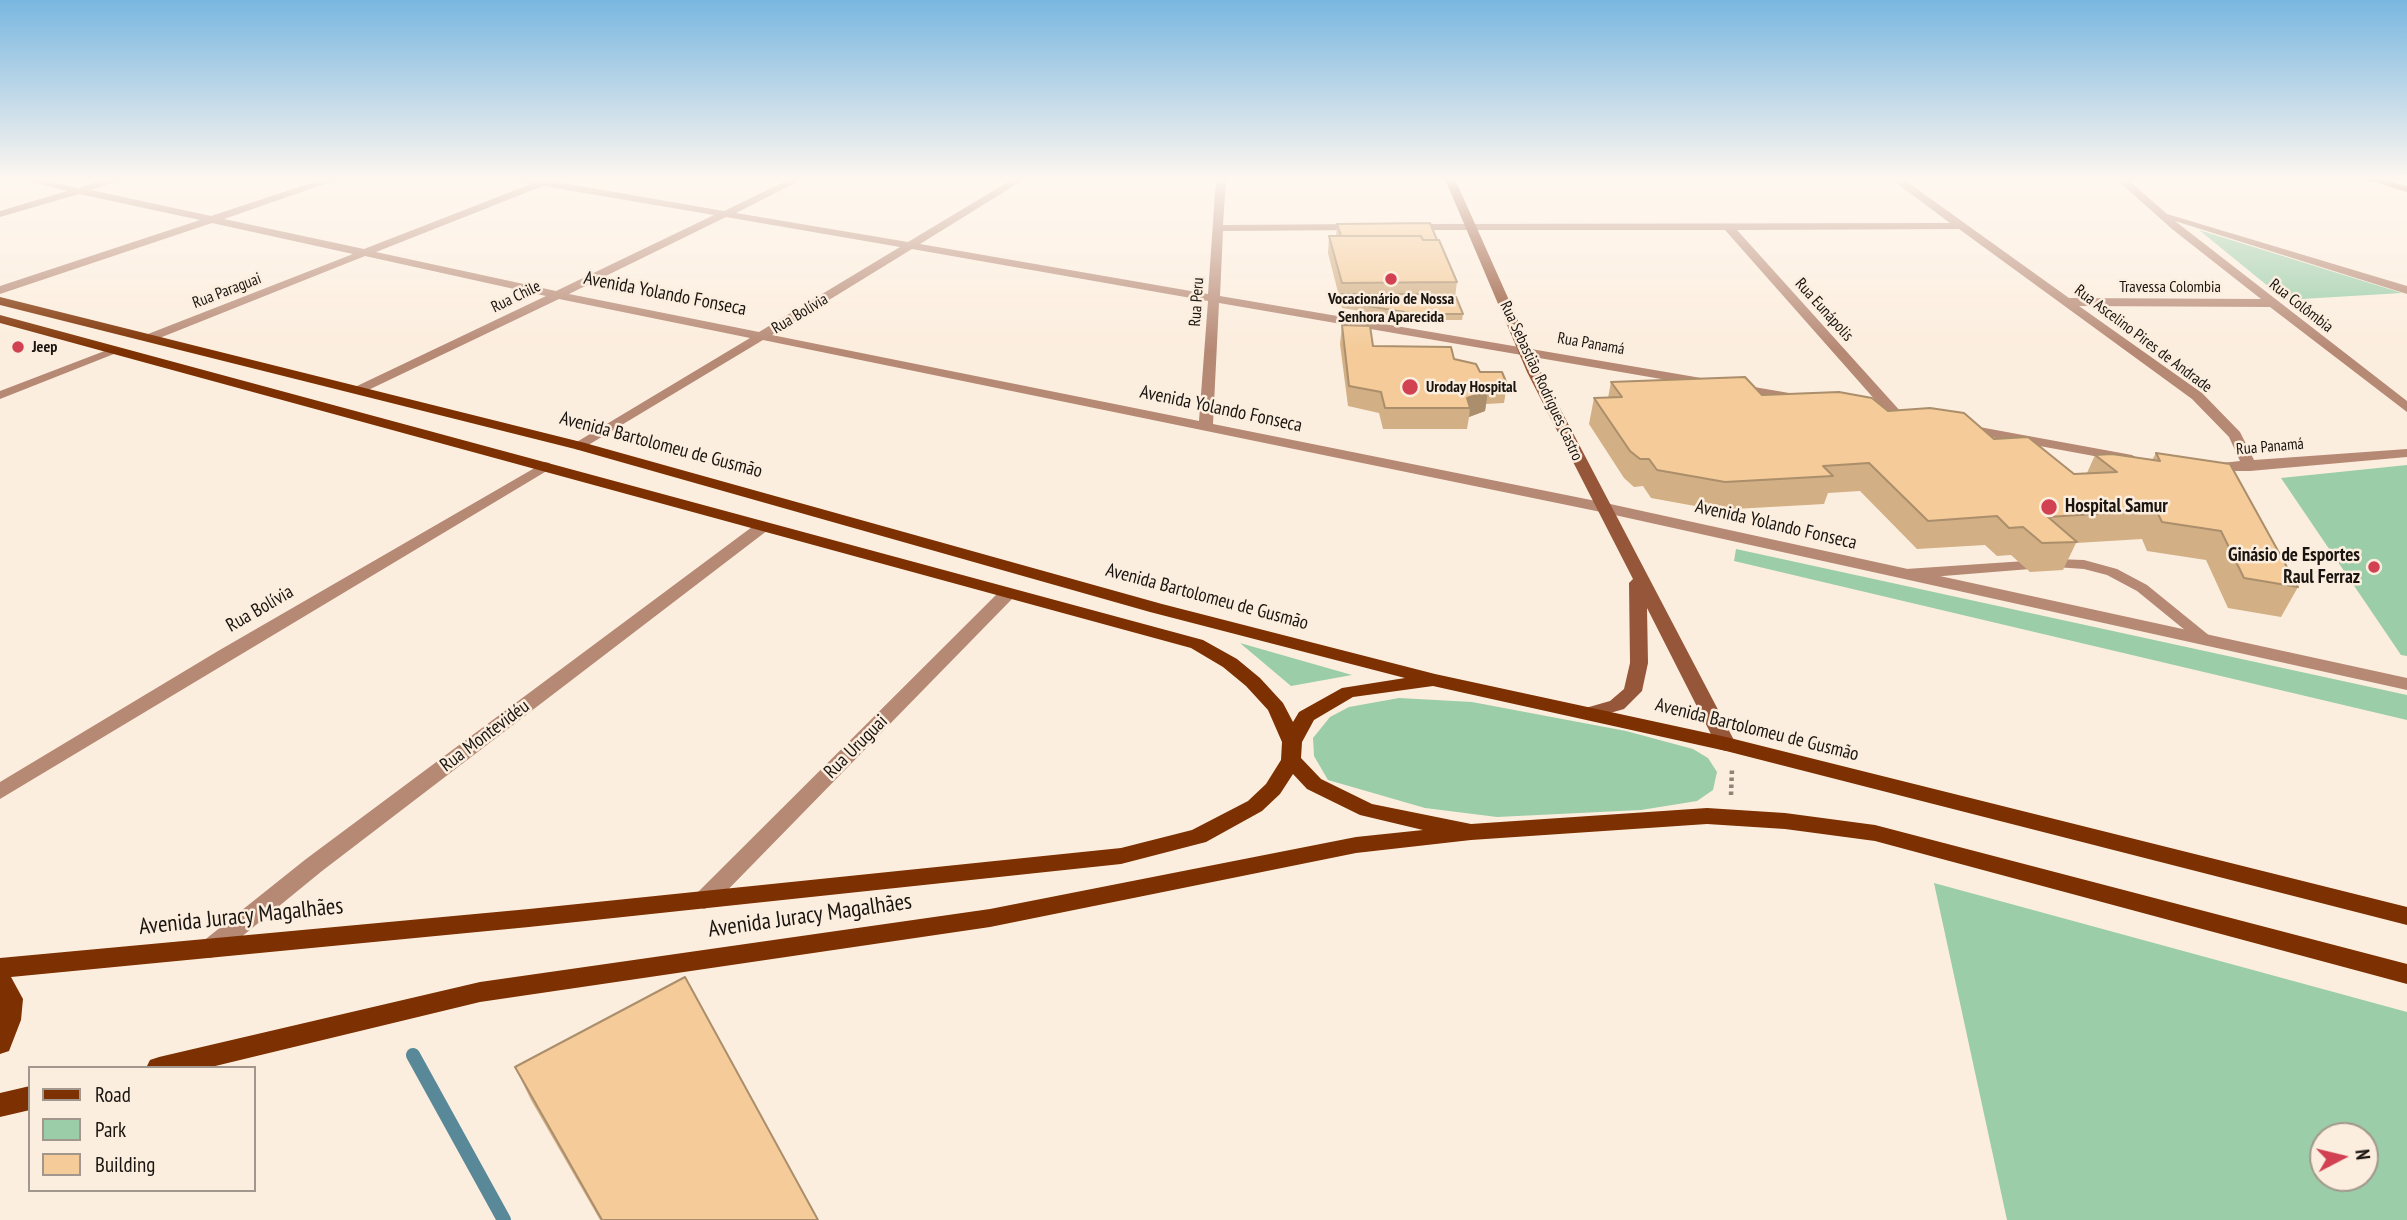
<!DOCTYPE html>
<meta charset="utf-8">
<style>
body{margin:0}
#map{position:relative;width:2407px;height:1220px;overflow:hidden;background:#fceede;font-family:"PT Sans Narrow",sans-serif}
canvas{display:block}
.legend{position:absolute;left:28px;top:1066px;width:228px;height:126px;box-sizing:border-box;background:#fceede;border:2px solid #a2978c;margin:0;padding:9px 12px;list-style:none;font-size:21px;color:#1a1510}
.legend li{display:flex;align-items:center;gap:14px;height:35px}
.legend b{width:35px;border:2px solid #a2978c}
.north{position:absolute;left:2309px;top:1122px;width:70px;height:70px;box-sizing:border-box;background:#fceede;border:2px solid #a2978c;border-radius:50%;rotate:83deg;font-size:19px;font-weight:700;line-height:28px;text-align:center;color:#1a1510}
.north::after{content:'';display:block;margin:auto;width:24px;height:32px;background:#d14151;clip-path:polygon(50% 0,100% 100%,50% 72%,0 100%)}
</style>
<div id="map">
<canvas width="2407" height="1220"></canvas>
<ul class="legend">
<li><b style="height:9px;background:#7d3001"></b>Road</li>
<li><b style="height:19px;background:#9acda8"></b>Park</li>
<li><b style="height:19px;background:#f4cb99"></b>Building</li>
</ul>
<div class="north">N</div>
</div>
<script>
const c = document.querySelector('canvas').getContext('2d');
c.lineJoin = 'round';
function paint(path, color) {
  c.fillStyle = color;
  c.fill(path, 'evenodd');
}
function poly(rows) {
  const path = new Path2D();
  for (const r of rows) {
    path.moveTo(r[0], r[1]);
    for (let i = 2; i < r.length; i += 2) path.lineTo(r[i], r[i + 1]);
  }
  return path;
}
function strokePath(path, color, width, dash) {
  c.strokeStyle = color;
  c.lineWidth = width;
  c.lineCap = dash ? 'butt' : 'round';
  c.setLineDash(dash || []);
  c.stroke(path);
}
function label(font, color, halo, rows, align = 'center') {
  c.font = font + ' "PT Sans Narrow",sans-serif';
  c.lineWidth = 5;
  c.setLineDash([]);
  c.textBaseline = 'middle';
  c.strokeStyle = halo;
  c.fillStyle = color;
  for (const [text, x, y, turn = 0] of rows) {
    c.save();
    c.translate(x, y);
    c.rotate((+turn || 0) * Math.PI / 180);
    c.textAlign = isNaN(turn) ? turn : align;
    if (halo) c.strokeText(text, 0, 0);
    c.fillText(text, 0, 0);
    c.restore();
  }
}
paint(poly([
 [2199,230,2402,293,2285,300],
 [2407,465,2407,656,2401,655,2281,478],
 [1736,549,2407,695,2407,720,1734,561],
 [1240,643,1352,675,1291,686],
 [1399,698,1472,702,1626,731,1693,749,1708,758,1717,772,1713,790,1697,801,1641,810,1497,817,1425,808,1328,780,1314,756,1313,738,1330,717,1349,707],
 [1934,883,2407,1012,2407,1220,2007,1220],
 [2323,1136,2365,1136,2365,1178,2323,1178]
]), '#9acda8');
strokePath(poly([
 [413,1055,504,1220]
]), '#598999', 14);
strokePath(poly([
 [1731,795,1732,769]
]), '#8d8378', 4.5, [3.5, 3.5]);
paint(poly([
 [115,347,119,348,119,352,0,399,0,391,115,347],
 [2055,559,2084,560,2117,569,2147,585,2216,641,2214,644,2202,644,2137,591,2107,575,2084,569,2055,567,1906,579,1898,574,1906,569,2055,559]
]), '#b68975');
paint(poly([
 [20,179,40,179,78,188,106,179,123,179,91,190,211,216,323,179,339,179,224,219,364,249,531,184,516,179,540,179,724,211,790,179,803,179,736,213,908,242,1013,179,1025,179,920,244,1208,294,1216,179,1226,179,1223,225,1360,224,1365,227,1360,230,1223,231,1220,296,1801,395,1808,399,1801,403,1219,303,1213,424,1601,502,2407,678,2407,690,1601,512,763,340,580,450,575,449,575,443,750,338,559,299,362,393,355,389,357,386,546,296,365,256,152,341,148,340,148,334,353,254,212,223,0,294,0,286,200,220,79,194,0,217,0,211,67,191,20,179],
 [543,186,714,215,556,291,376,252,543,186],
 [726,217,900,247,759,332,569,294,726,217],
 [912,249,1208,301,1199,421,772,335,912,249],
 [1891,179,1903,179,2069,298,2261,299,2172,229,2116,179,2127,179,2167,214,2407,286,2407,294,2175,221,2407,401,2407,412,2270,307,2079,306,2202,393,2240,432,2254,460,2407,449,2407,457,2250,471,2203,471,2203,465,2240,461,2229,437,2192,399,1959,229,1737,230,1902,413,1904,416,1897,420,1892,419,1725,230,1409,230,1404,227,1409,224,1950,223,1891,179],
 [1963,424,2132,455,2139,459,2132,463,1958,431,1958,425,1963,424],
 [545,462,550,463,550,469,0,799,0,782,218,651,545,462],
 [762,522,768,524,770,527,768,530,322,871,218,956,210,958,202,956,198,949,202,942,306,859,756,524,762,522],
 [1007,589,1016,594,1013,598,712,906,704,909,696,906,693,900,696,894,1001,590,1007,589]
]), '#b68975');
paint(poly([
 [1445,179,1455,179,1541,372,1736,744,1733,749,1726,751,1719,749,1716,744,1647,608,1648,663,1642,691,1624,709,1589,719,1582,717,1579,713,1582,709,1610,701,1624,689,1630,663,1629,583,1633,579,1527,372,1445,179],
 [2365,179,2382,179,2407,186,2407,192,2365,179]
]), '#965639');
paint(poly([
 [0,297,585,443,1162,604,1435,674,1726,737,2407,907,2407,925,1726,751,1433,686,1353,697,1314,720,1302,742,1301,758,1321,779,1372,804,1471,824,1707,808,1785,813,1875,825,2407,964,2407,984,1875,841,1785,829,1707,824,1471,840,1356,853,990,927,480,1002,207,1068,146,1068,150,1060,159,1057,480,982,990,909,1356,837,1423,830,1360,815,1307,789,1293,774,1280,794,1262,811,1206,842,1121,864,529,927,11,977,23,999,21,1020,9,1051,0,1054,0,958,529,909,1121,848,1192,830,1248,801,1266,784,1281,760,1282,742,1268,710,1246,686,1223,667,1191,648,0,323,0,315,1203,640,1237,659,1260,678,1283,703,1293,722,1299,712,1342,688,1405,678,1150,612,575,449,0,305,0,297],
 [30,1086,30,1110,0,1117,0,1093,30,1086]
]), '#7d3001');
paint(poly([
 [1337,224,1457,282,1455,297,1463,314,1462,320,1434,320,1434,323,1342,308,1328,253,1329,236,1336,236],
 [1342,325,1373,346,1454,359,1480,372,1507,384,1504,403,1486,404,1485,411,1469,417,1467,429,1383,429,1379,413,1348,406,1340,344],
 [1611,382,1762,395,1888,411,1994,439,2074,474,2087,473,2095,455,2152,460,2156,453,2298,587,2281,617,2228,608,2206,560,2147,551,2142,539,2076,543,2063,570,2030,572,2011,555,1997,556,1985,545,1917,549,1860,491,1828,493,1824,504,1717,510,1651,498,1643,486,1634,487,1624,478,1589,424,1594,398,1608,398],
 [515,1067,818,1220,600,1220,531,1100]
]), '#d2af84');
paint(poly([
 [1488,391,1485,411,1469,417,1470,408,1467,398]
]), '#ab8e6b');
const building = poly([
 [1430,223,1437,240,1423,240,1421,236,1341,236,1337,224,1430,223],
 [1329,236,1421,236,1423,240,1439,240,1457,282,1342,283,1329,236],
 [1341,294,1424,294,1425,297,1456,297,1463,314,1433,314,1435,317,1343,302,1341,294],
 [1342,325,1370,326,1373,346,1451,347,1454,359,1476,364,1480,372,1502,372,1507,384,1485,384,1488,391,1467,398,1470,408,1385,408,1381,392,1349,386,1342,325],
 [1745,377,1762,395,1839,392,1872,398,1888,411,1930,408,1964,413,1994,439,2028,437,2074,474,2117,472,2095,455,2112,454,2160,461,2156,453,2230,464,2298,587,2244,578,2221,531,2162,522,2156,510,2048,517,2077,542,2042,543,2023,527,2009,528,1997,516,1928,521,1869,463,1823,466,1833,476,1725,482,1657,470,1649,459,1640,459,1630,451,1594,398,1622,397,1611,382,1745,377],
 [685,977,818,1220,602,1220,515,1067,685,977]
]);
paint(building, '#f4cb99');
strokePath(building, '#ab8e6b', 2);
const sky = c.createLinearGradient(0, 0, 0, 350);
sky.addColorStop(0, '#79b7e0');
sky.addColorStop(0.51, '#fef7f0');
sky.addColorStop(1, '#fef7f000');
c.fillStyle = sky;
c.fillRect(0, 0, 2407, 350);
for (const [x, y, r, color] of [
 [1391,279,7,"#d14151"],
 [18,347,7,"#d14151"],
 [1410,387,9,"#d14151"],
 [2049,507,9,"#d14151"],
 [2374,567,7,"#d14151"]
]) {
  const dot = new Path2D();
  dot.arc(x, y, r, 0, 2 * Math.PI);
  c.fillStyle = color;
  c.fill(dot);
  strokePath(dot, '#fceede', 2.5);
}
label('16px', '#1a1510', '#fceede', [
 ["Travessa Colombia",2170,287],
 ["Rua Paraguai",227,291,-21],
 ["Rua Chile",516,297,-26],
 ["Rua Peru",1197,302,-86],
 ["Rua Colômbia",2301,306,38],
 ["Rua Eunápolis",1824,310,48],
 ["Rua Bolívia",800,314,-31],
 ["Rua Ascelino Pires de Andrade",2143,339,37],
 ["Rua Panamá",1591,344,10],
 ["Rua Sebastião Rodrigues Castro",1541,381,65],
 ["Rua Panamá",2270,447,-5]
]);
label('bold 16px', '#1a1510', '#fceede', [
 ["Vocacionário de Nossa",1391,299,"center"],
 ["Senhora Aparecida",1391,317,"center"],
 ["Jeep",32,347],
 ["Uroday Hospital",1426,387]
], 'left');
label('19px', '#1a1510', '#fceede', [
 ["Avenida Yolando Fonseca",665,294,11],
 ["Avenida Yolando Fonseca",1221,409,12],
 ["Avenida Bartolomeu de Gusmão",661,445,15],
 ["Avenida Yolando Fonseca",1776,525,13],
 ["Avenida Bartolomeu de Gusmão",1207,597,15],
 ["Rua Bolívia",260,609,-30],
 ["Avenida Bartolomeu de Gusmão",1757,730,14],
 ["Rua Montevidéu",485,736,-37],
 ["Rua Uruguai",856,747,-45]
]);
label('bold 19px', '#1a1510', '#fceede', [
 ["Hospital Samur",2065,507],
 ["Ginásio de Esportes",2360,556,"right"],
 ["Raul Ferraz",2360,578,"right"]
], 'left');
label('23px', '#1a1510', '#fceede', [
 ["Avenida Juracy Magalhães",810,916,-8],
 ["Avenida Juracy Magalhães",241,917,-6]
]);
</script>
